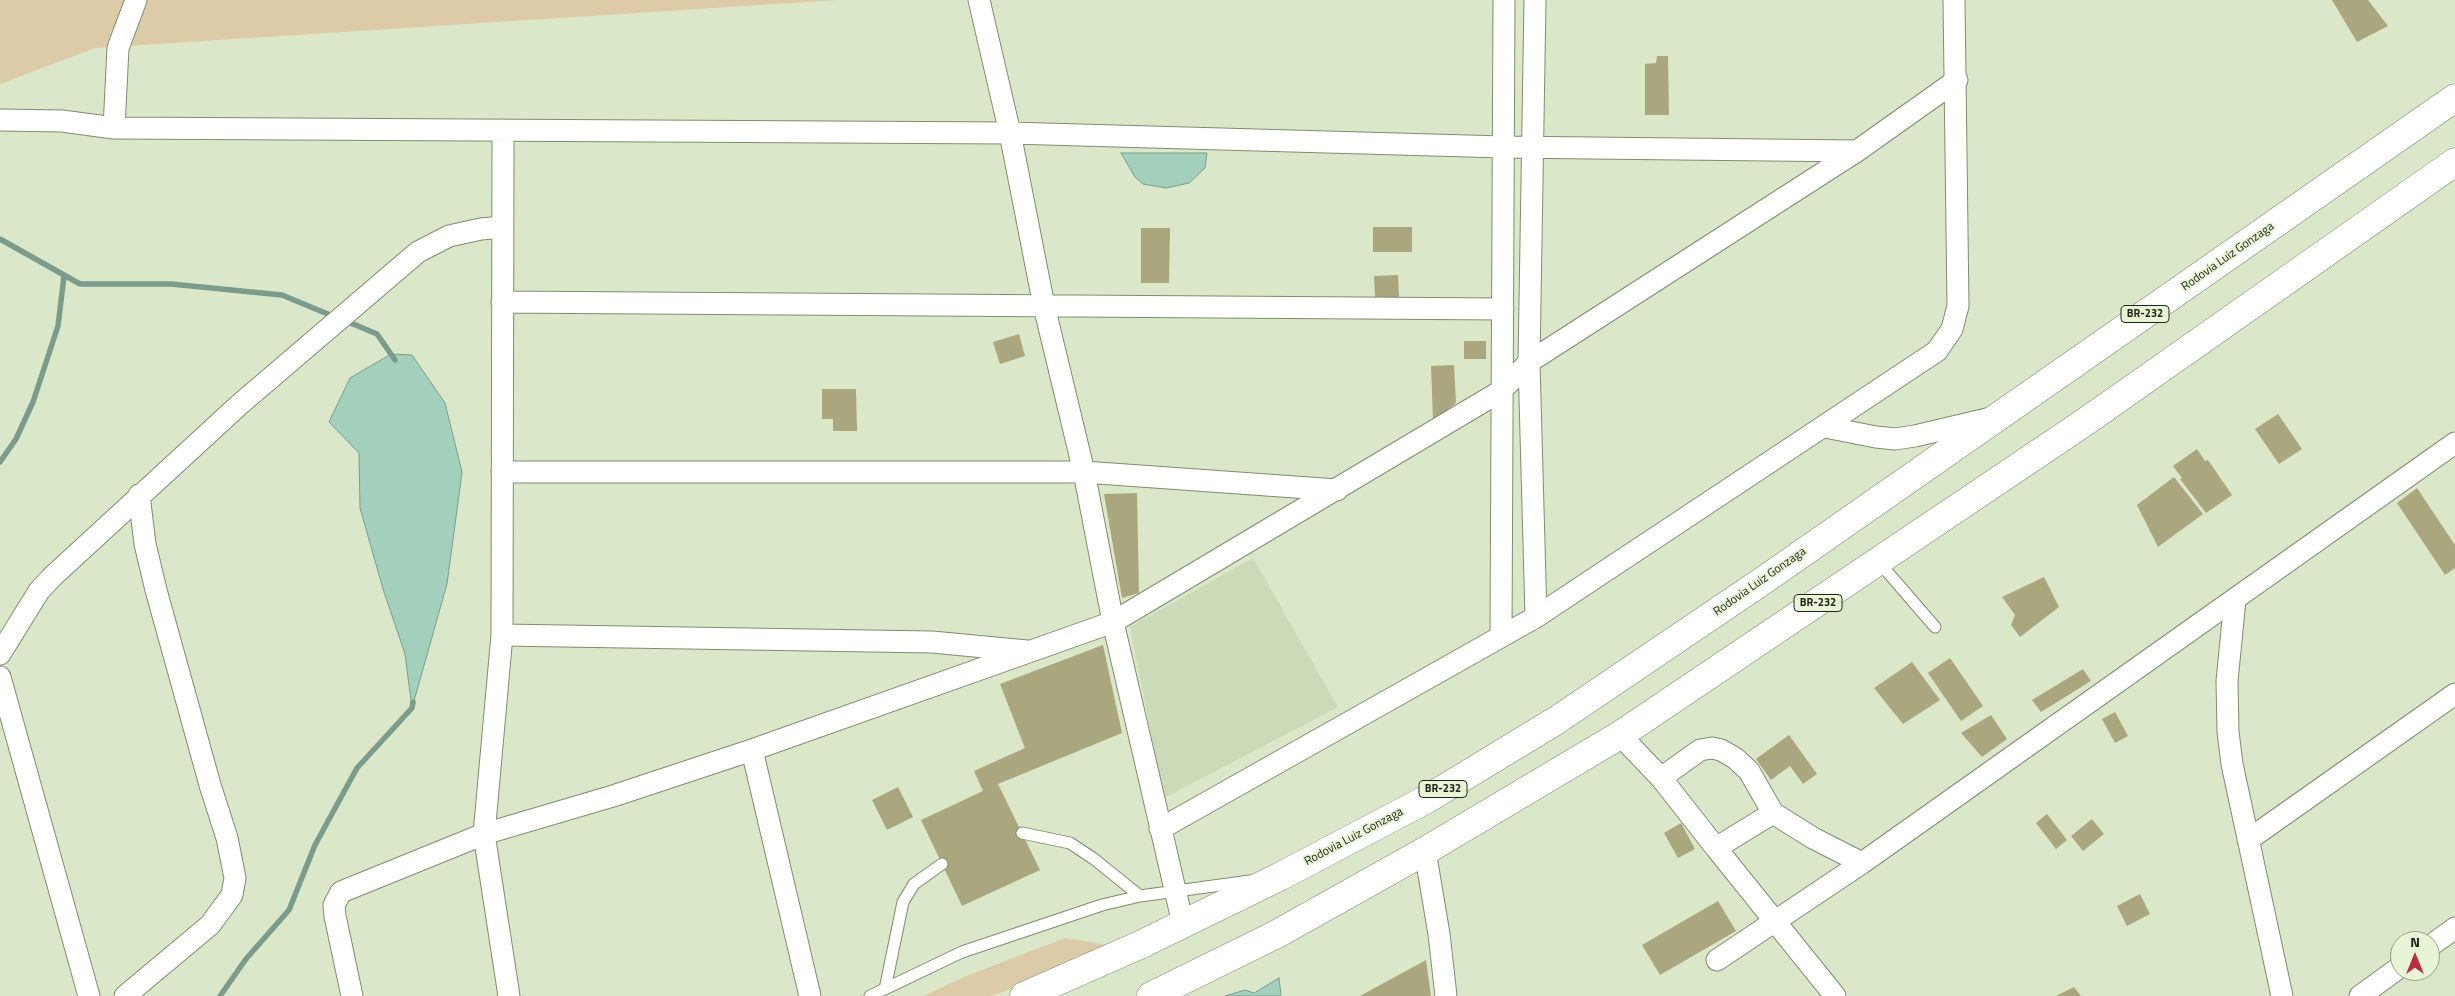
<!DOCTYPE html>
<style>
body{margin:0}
#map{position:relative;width:2455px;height:996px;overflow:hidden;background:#dae7c8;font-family:"Titillium Web",sans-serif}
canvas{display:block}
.north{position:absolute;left:2390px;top:931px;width:50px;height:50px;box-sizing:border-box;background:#e7f4d5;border:1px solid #97a189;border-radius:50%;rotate:0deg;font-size:14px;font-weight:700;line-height:20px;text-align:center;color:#1f2418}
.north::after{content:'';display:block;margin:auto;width:18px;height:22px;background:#bc2b3e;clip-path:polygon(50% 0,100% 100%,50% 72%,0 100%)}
</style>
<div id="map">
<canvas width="2455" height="996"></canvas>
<div class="north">N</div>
</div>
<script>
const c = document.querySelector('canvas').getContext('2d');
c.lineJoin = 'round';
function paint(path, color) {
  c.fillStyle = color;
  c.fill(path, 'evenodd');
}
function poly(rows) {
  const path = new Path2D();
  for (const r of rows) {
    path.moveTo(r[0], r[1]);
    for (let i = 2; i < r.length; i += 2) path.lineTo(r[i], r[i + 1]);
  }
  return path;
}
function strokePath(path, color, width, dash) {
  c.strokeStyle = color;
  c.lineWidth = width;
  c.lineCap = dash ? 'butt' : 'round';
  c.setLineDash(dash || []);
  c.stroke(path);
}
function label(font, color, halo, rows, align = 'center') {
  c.font = font + ' "Titillium Web",sans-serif';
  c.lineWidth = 4;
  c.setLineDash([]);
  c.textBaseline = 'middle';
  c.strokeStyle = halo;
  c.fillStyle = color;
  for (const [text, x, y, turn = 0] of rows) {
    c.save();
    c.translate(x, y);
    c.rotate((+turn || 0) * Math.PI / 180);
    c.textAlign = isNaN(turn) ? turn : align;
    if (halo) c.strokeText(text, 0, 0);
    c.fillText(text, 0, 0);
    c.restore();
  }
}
paint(poly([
 [1253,558,1338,707,1164,798,1130,627]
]), '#ccdbb7');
paint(poly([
 [0,0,837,0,95,48,0,84],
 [1065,938,1125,948,991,996,924,996,964,977]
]), '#ddcaa7');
const water = poly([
 [1121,153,1207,153,1205,168,1189,183,1166,188,1143,184,1135,177,1121,153],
 [391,354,412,355,445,403,462,472,447,584,412,708,405,654,383,589,360,508,359,453,329,422,350,378,391,354],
 [1279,978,1281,996,1225,996,1245,990,1254,993,1279,978]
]);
paint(water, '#a2d0bd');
strokePath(water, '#7b9c8c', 1);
strokePath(poly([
 [0,239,80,284,171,284,282,295,335,317],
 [346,321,377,334,395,360],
 [0,462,16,439,33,402,58,326,64,276],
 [220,996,246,959,289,910,315,845,357,768,412,708,413,702]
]), '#7b9c8c', 5.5);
paint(poly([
 [2332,0,2368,0,2388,26,2357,42],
 [1657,56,1668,56,1669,115,1645,115,1645,64,1656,63],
 [1373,227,1412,227,1412,252,1373,252],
 [1141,228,1170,228,1169,283,1141,283],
 [1398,275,1399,297,1375,298,1374,276],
 [1019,334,1025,356,1000,364,993,342],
 [1464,341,1486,341,1486,359,1464,359],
 [1454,365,1456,403,1433,421,1431,366],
 [822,389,856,389,857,431,833,431,833,419,822,419],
 [2278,414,2302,449,2279,464,2255,429],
 [2197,449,2205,461,2208,460,2232,495,2206,513,2180,479,2182,478,2173,466],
 [2174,477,2203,514,2158,547,2137,505],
 [2417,488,2455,545,2455,568,2445,575,2397,503],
 [1137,493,1139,593,1122,598,1104,494],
 [2044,577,2059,607,2020,637,2011,625,2015,615,2002,597],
 [1103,645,1122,733,998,784,1040,870,962,906,921,820,983,791,974,771,1025,748,1000,684],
 [1950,658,1983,706,1961,721,1928,673],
 [1912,662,1940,700,1903,724,1874,688],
 [2083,669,2091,681,2041,712,2032,700],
 [2115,712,2128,736,2115,743,2102,719],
 [1991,715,2007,739,1982,757,1961,733],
 [1789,735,1817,774,1803,784,1790,766,1771,780,1756,759],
 [898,787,913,817,887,830,872,800],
 [2047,814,2067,840,2056,849,2036,823],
 [2092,819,2104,834,2083,851,2071,836],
 [1681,823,1695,849,1678,858,1664,833],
 [2140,894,2150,914,2127,926,2117,906],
 [1718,901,1736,931,1660,975,1642,945],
 [1426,960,1431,996,1360,996],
 [2074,987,2081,996,2056,996]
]), '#aaa77f');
const lane = poly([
 [1878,561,1935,627],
 [1022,833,1070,843,1094,859,1140,896],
 [885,989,903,902,914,884,942,864],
 [870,996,962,952,1102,905,1140,896,1250,881]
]);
const street = poly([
 [979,0,1010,133,1044,306,1084,472,1113,622,1183,924],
 [1535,0,1529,362,1536,617],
 [0,120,62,121,114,128,1010,133,1503,147,1857,151],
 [114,128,118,48,136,0],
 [503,130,502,635,484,834,509,996],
 [502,302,1503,309],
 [1825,427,1876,437,1895,439,1915,436,1991,418],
 [502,472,1084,472,1337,490],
 [2235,600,2227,681,2228,732,2232,764,2282,996],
 [502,635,932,642,1027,651],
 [1501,636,1504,0],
 [0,654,39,591,52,577,239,405,418,252,449,236,481,229,502,227],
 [0,677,89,996],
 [1620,735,1661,778,1716,848,1773,813,1813,838,1862,863,2455,443],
 [752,750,810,996],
 [1661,778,1700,750,1712,748,1721,750,1735,758,1749,771,1773,813],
 [1160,829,1536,617,1937,351,1952,329,1958,306,1954,0],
 [2248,840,2455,694],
 [1716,848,1835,996],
 [1425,851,1439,934,1446,996],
 [2430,946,2455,928],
 [1717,960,1862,863],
 [125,996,210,925,232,895,235,878,227,838,210,785,156,590,145,544,139,495],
 [352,996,335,916,334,905,341,892,484,834,613,796,752,750,1113,622,1501,391,1529,362,1857,151,1957,80],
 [2360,996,2400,967]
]);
const highway = poly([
 [1024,996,1142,944,1281,876,1427,799,1557,720,1764,580,2455,98],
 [1151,996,1277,934,1425,851,1620,735,2085,422,2455,162]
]);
strokePath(lane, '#818c70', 13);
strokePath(street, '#818c70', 23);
strokePath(highway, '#818c70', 29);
strokePath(lane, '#fff', 11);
strokePath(street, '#fff', 21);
strokePath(highway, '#fff', 28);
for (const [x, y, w] of [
 [2145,314,48],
 [1818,603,48],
 [1443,789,48]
]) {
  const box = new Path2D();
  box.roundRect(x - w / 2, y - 8.5, w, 17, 4);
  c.fillStyle = '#e7f4d5';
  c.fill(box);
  strokePath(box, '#1f2418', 1);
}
label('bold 11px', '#1f2418', null, [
 ["BR-232",2145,314],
 ["BR-232",1818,603],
 ["BR-232",1443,789]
]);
label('12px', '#1f2418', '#e7f4d5', [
 ["Rodovia Luiz Gonzaga",2228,257,-35],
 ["Rodovia Luiz Gonzaga",1760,582,-35],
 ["Rodovia Luiz Gonzaga",1354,837,-28]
]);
</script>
